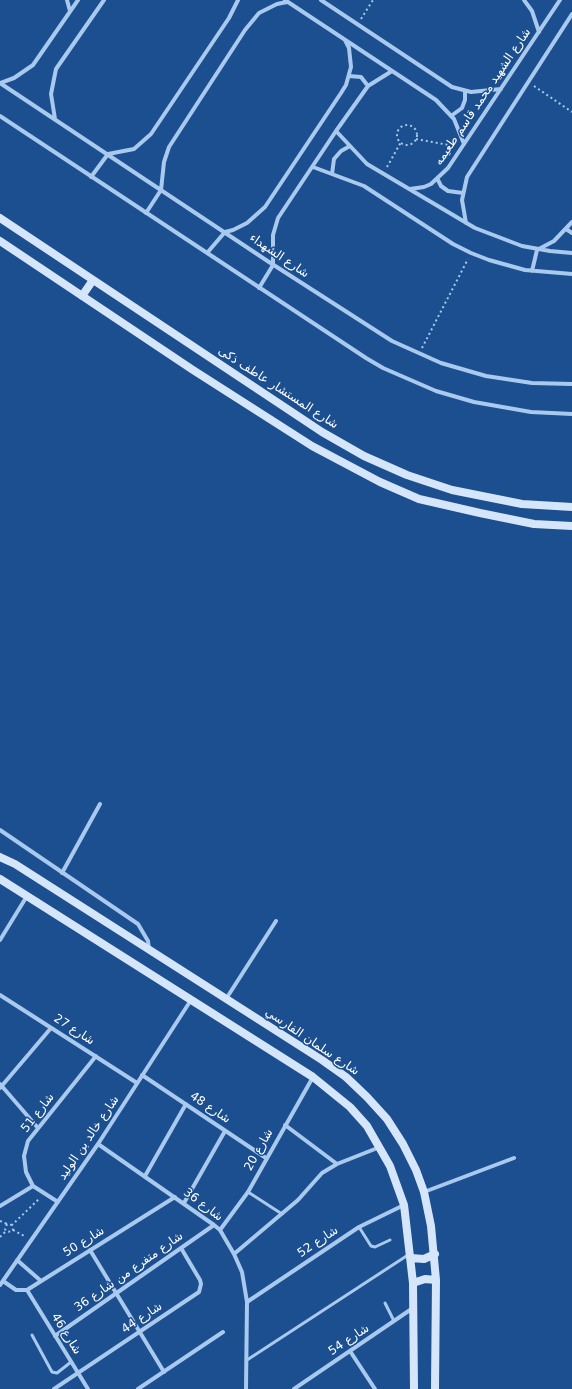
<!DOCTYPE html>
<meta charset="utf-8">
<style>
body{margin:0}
canvas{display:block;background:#1b4f8f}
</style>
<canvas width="572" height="1389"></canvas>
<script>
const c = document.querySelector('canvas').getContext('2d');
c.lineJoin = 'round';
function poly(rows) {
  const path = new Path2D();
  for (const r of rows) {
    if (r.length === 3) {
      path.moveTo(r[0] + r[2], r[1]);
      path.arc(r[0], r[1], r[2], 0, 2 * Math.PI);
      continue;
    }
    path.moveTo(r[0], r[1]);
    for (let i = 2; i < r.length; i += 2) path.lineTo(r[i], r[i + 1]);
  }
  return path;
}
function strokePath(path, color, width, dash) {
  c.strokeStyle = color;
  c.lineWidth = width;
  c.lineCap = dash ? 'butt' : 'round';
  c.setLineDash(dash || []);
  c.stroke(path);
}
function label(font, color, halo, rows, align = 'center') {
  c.font = font + ' "DejaVu Sans","Noto Sans Arabic",sans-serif';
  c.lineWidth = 3;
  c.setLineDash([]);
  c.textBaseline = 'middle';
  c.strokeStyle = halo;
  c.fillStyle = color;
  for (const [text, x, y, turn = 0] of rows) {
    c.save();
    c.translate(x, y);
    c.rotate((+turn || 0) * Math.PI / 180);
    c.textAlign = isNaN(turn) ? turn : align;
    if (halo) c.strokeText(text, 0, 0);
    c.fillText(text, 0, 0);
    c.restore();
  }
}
strokePath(poly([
 [361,19,373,0],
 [534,86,572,112],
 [407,135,10],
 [416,139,454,146],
 [387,167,401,142],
 [422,348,468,259],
 [0,1221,7,1224],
 [12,1225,7,1224,5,1229,6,1231,11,1232,13,1230,12,1225,40,1198],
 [13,1230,26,1237],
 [0,1237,6,1231]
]), '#a9c9ee', 2, [2, 3]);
strokePath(poly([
 [248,1192,282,1214],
 [359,1227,371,1246,375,1247,390,1240],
 [385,1303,394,1321],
 [32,1335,52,1372,57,1373,71,1362],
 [247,1360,408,1255]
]), '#a9c9ee', 3);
strokePath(poly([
 [67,0,70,11],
 [285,0,436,100,454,119,464,144],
 [321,0,452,87,471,92,501,89],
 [524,0,532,11,539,32],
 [349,76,361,77,368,86],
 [0,83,269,262,392,341,441,363,486,376,532,383,572,384],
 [0,83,14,78,33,65,78,0],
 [0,116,366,358,383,368,436,391,474,402,531,412,572,414],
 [451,116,462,108,465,100,465,91],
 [55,119,51,94,56,69,104,0],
 [336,131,367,164,475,228,522,246,550,251,572,253],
 [313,167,364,186,453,244,471,253,489,260,525,270,572,274],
 [332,174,334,159,341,151,350,146],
 [91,177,108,154,134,149,151,134,229,18,238,0],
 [438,180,441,186,448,191,463,193],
 [410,189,424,187,431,184,448,168,560,0],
 [146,213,161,190,164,162,169,147,245,30,259,13,277,4,287,2],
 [466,223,462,200,467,177,572,14],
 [566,229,572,233],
 [207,253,225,232,233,230,247,223,265,207,341,93,346,85,351,67,349,48,345,40],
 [532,271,537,250,554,241,572,222],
 [259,288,273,265,273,235,278,218,336,131,368,86,392,71],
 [0,830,138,924,148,941,149,950],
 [62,873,100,804],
 [0,940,27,896],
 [0,995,137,1083],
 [226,999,276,921],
 [142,1075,266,1158],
 [0,1084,38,1128],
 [0,1088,51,1028],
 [285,1125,337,1164],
 [98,1144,214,1225,220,1230,234,1254,242,1272,247,1302,246,1389],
 [145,1176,186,1104],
 [424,1192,514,1158],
 [58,1202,33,1186,26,1172,24,1156,28,1141,96,1056],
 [184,1203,225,1131],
 [0,1206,33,1186],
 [220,1230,248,1192,313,1077],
 [90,1250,164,1372],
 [234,1254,298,1200,322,1173,337,1164,380,1147],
 [17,1260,41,1281],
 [3,1281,16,1290,27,1290,175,1197],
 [0,1285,98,1144,191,1000],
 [27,1290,88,1389],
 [247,1302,359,1227,404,1205],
 [55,1336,214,1225],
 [350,1351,375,1389],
 [54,1389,199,1292,201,1284,200,1280,181,1248],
 [138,1389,223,1332],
 [294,1389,413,1308]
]), '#a9c9ee', 4);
strokePath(poly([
 [0,218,322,432,364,456,407,475,452,490,522,504,572,507],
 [0,241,193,370,312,446,380,482,419,499,480,513,534,524,572,526],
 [82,296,93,280],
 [0,857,15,864,322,1060,346,1077,367,1097,387,1119,403,1144,416,1170,424,1192,431,1226,436,1280,435,1389],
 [0,879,313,1077,350,1107,367,1126,390,1166,404,1205,413,1283,414,1389],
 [411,1258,424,1259,435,1254],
 [413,1283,425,1279,436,1280]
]), '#d6e6fa', 8);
label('12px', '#fff', '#1b4f8f', [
 ["شارع الشهيد محمد قاسم طعيمه",483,97,-56],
 ["شارع الشهداء",279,256,34],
 ["شارع المستشار عاطف ذكى",278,388,33],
 ["شارع 27",74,1030,33],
 ["شارع سلمان الفارسي",312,1042,34],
 ["شارع 48",210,1108,34],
 ["شارع 51",38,1113,-52],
 ["شارع خالد بن الوليد",89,1138,-56],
 ["شارع 20",259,1150,-61],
 ["شارع 36",203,1205,37],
 ["شارع 50",84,1242,-32],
 ["شارع 52",318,1242,-34],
 ["شارع متفرع من شارع 36",129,1272,-35],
 ["شارع 44",142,1318,-34],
 ["شارع 46",66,1334,58],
 ["شارع 54",349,1340,-34]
]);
</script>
